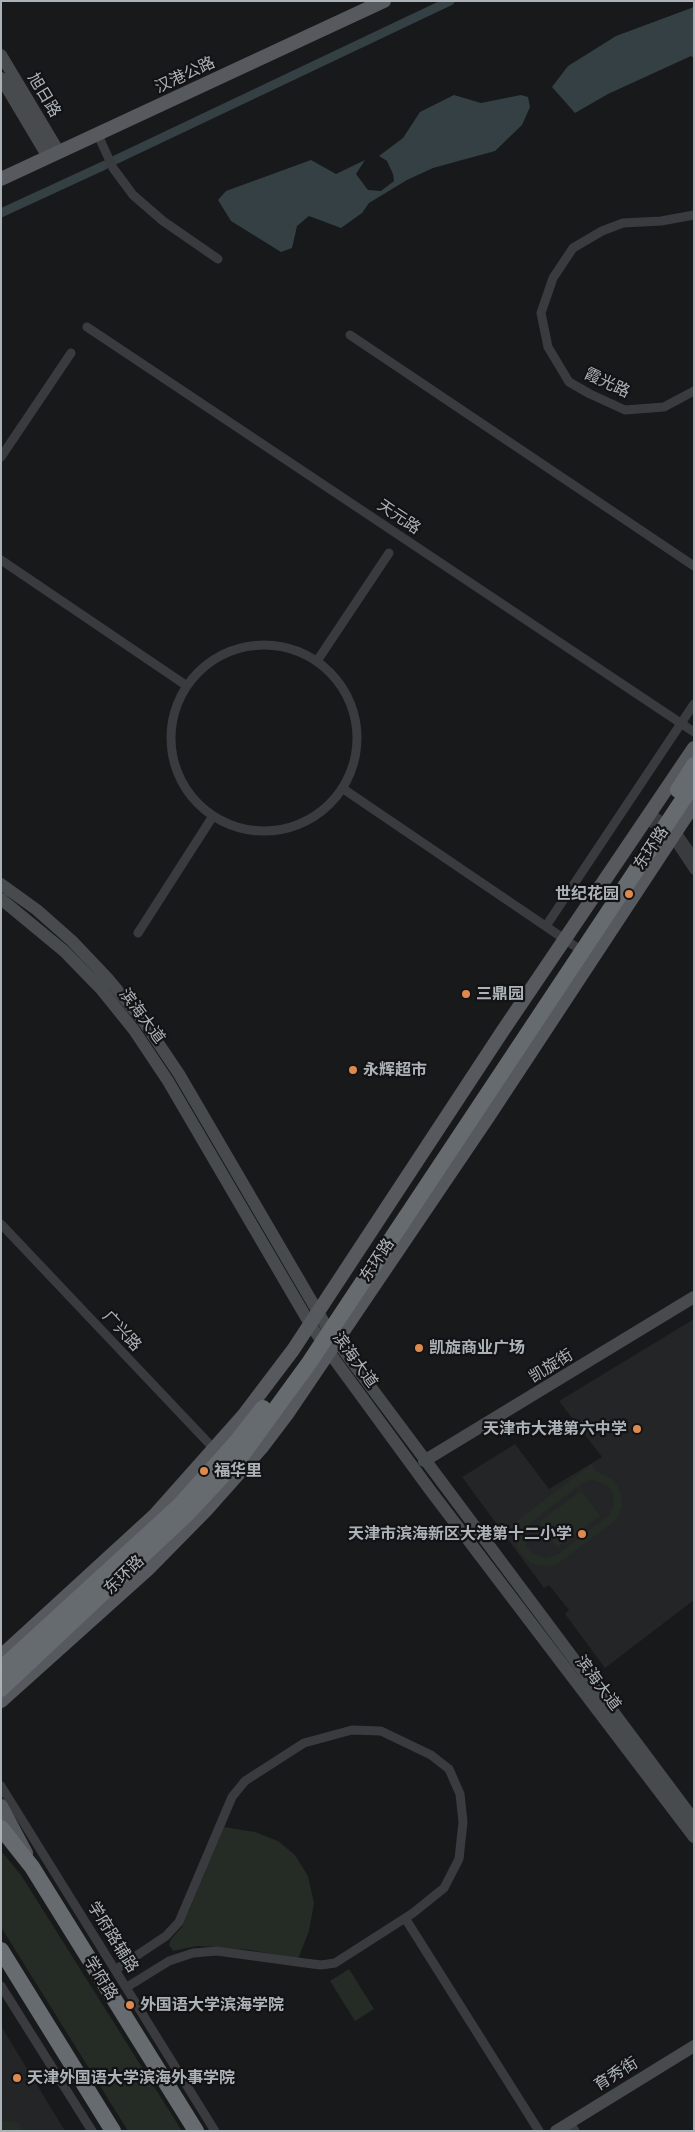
<!DOCTYPE html>
<meta charset="utf-8">
<style>
body{margin:0}
#map{position:relative;width:695px;height:2132px;overflow:hidden;background:#18191a;font-family:"Public Sans",sans-serif}
canvas{display:block}
.frame{position:absolute;inset:0;border:2px solid #acb3b8;pointer-events:none}
</style>
<div id="map">
<canvas width="695" height="2132"></canvas>
<div class="frame"></div>
</div>
<script>
const c = document.querySelector('canvas').getContext('2d');
c.lineJoin = 'round';
function paint(path, color) {
  c.fillStyle = color;
  c.fill(path, 'evenodd');
}
function poly(rows) {
  const path = new Path2D();
  for (const r of rows) {
    if (r.length === 3) {
      path.moveTo(r[0] + r[2], r[1]);
      path.arc(r[0], r[1], r[2], 0, 2 * Math.PI);
      continue;
    }
    path.moveTo(r[0], r[1]);
    for (let i = 2; i < r.length; i += 2) path.lineTo(r[i], r[i + 1]);
  }
  return path;
}
function strokePath(path, color, width, dash) {
  c.strokeStyle = color;
  c.lineWidth = width;
  c.lineCap = dash ? 'butt' : 'round';
  c.setLineDash(dash || []);
  c.stroke(path);
}
function label(font, color, halo, rows, align = 'center') {
  c.font = font + ' "Public Sans","Noto Sans SC",sans-serif';
  c.lineWidth = 4.5;
  c.setLineDash([]);
  c.textBaseline = 'middle';
  c.strokeStyle = halo;
  c.fillStyle = color;
  for (const [text, x, y, turn = 0] of rows) {
    c.save();
    c.translate(x, y);
    c.rotate((+turn || 0) * Math.PI / 180);
    c.textAlign = isNaN(turn) ? turn : align;
    if (halo) c.strokeText(text, 0, 0);
    c.fillText(text, 0, 0);
    c.restore();
  }
}
paint(poly([
 [694,1319,694,1600,605,1668,565,1614,569,1610,549,1585,544,1588,462,1477,515,1444,549,1489,602,1457,559,1401],
 [1,2026,65,2131,1,2131]
]), '#242527');
paint(poly([
 [592,1464,597,1472,613,1479,621,1492,622,1507,616,1520,556,1565,542,1566,530,1563,518,1549,515,1533,510,1526],
 [592,1480,605,1484,612,1491,614,1506,608,1516,557,1555,545,1558,533,1554,527,1547,525,1539,528,1525,581,1484],
 [581,1491,600,1516,557,1547,539,1522],
 [224,1827,255,1832,278,1841,295,1855,308,1876,314,1903,309,1931,298,1959,250,1950,219,1947,197,1946,173,1951,169,1945,171,1939,182,1927],
 [1,1851,21,1875,182,2131,128,2131,1,1927],
 [349,1969,374,2009,355,2021,330,1981],
 [1,2120,18,2122,23,2131,1,2131]
]), '#252c25');
paint(poly([
 [694,7,694,58,691,56,608,94,575,113,552,87,568,66,616,36],
 [454,95,481,103,521,95,528,97,530,107,522,125,495,151,433,168,407,180,369,203,362,213,341,228,309,216,297,226,292,248,281,252,231,221,218,200,226,191,311,160,336,174,365,160,356,174,368,190,381,191,394,181,393,174,387,161,379,156,403,138,420,112]
]), '#344043');
strokePath(poly([
 [115,160,450,1],
 [1,213,105,165]
]), '#344043', 9);
strokePath(poly([
 [98,135,113,168,133,195,163,221,218,259],
 [694,215,661,221,623,223,602,231,573,248,553,278,541,313,548,347,569,382,590,394,625,410,664,407,694,391],
 [87,327,694,732],
 [350,335,694,566],
 [1,457,71,353],
 [1,560,187,686],
 [264,738,93],
 [317,661,389,553],
 [342,788,585,953],
 [650,813,676,831,694,857],
 [646,819,672,837,694,870],
 [546,926,694,704],
 [138,933,213,816],
 [1,1224,217,1452],
 [1,1786,215,2131],
 [405,1918,539,2131],
 [115,1970,166,1936,179,1922,232,1797,245,1781,304,1743,352,1730,381,1731,431,1755,449,1769,460,1794,463,1822,459,1859,444,1888,413,1913,335,1963,321,1965,305,1963,217,1951,193,1953,169,1961,127,1987],
 [1,1986,92,2131],
 [570,2122,575,2131]
]), '#3a3b3e', 9);
strokePath(poly([
 [1,55,59,152],
 [1,78,48,157],
 [1,884,37,910,72,941,109,980,144,1022,179,1074,329,1331,694,1820],
 [1,899,64,951,101,989,134,1030,168,1081,310,1324,329,1352,430,1490,694,1837],
 [424,1461,694,1297],
 [556,2131,694,2046]
]), '#484b4e', 12);
strokePath(poly([
 [1,179,384,1],
 [1,1656,155,1515,243,1416,293,1350,502,1032,694,748],
 [1,1701,148,1569,206,1510,262,1447,287,1414,488,1117,694,804],
 [1,1806,26,1853]
]), '#56595d', 14);
strokePath(poly([
 [678,790,694,765],
 [1,1669,179,1506,238,1440,263,1408],
 [1,1689,187,1514,242,1455,309,1363,694,783],
 [1,1828,32,1867,196,2131],
 [1,1950,113,2131]
]), '#666b6f', 16);
for (const [x, y, r, color] of [
 [629,894,5,"#de8a4c"],
 [466,994,5,"#de8a4c"],
 [353,1070,5,"#de8a4c"],
 [419,1348,5,"#de8a4c"],
 [637,1429,5,"#de8a4c"],
 [204,1471,5,"#de8a4c"],
 [582,1534,5,"#de8a4c"],
 [130,2005,5,"#de8a4c"],
 [17,2078,5,"#de8a4c"]
]) {
  const dot = new Path2D();
  dot.arc(x, y, r, 0, 2 * Math.PI);
  c.fillStyle = color;
  c.fill(dot);
  strokePath(dot, '#131315', 2);
}
label('16px', '#acb3b8', '#131315', [
 ["汉港公路",185,75,-25],
 ["旭日路",44,95,59],
 ["霞光路",607,383,25],
 ["天元路",399,517,34],
 ["东环路",651,848,-56],
 ["滨海大道",142,1016,53],
 ["东环路",377,1260,-56],
 ["广兴路",122,1331,47],
 ["滨海大道",355,1360,54],
 ["凯旋街",551,1366,-32],
 ["东环路",124,1575,-44],
 ["滨海大道",598,1683,53],
 ["学府路辅路",113,1937,58],
 ["学府路",101,1978,58],
 ["育秀街",616,2074,-32]
]);
label('bold 16px', '#acb3b8', '#131315', [
 ["世纪花园",619,894,"right"],
 ["三鼎园",476,994],
 ["永辉超市",363,1070],
 ["凯旋商业广场",429,1348],
 ["天津市大港第六中学",627,1429,"right"],
 ["福华里",214,1471],
 ["天津市滨海新区大港第十二小学",572,1534,"right"],
 ["外国语大学滨海学院",140,2005],
 ["天津外国语大学滨海外事学院",27,2078]
], 'left');
</script>
